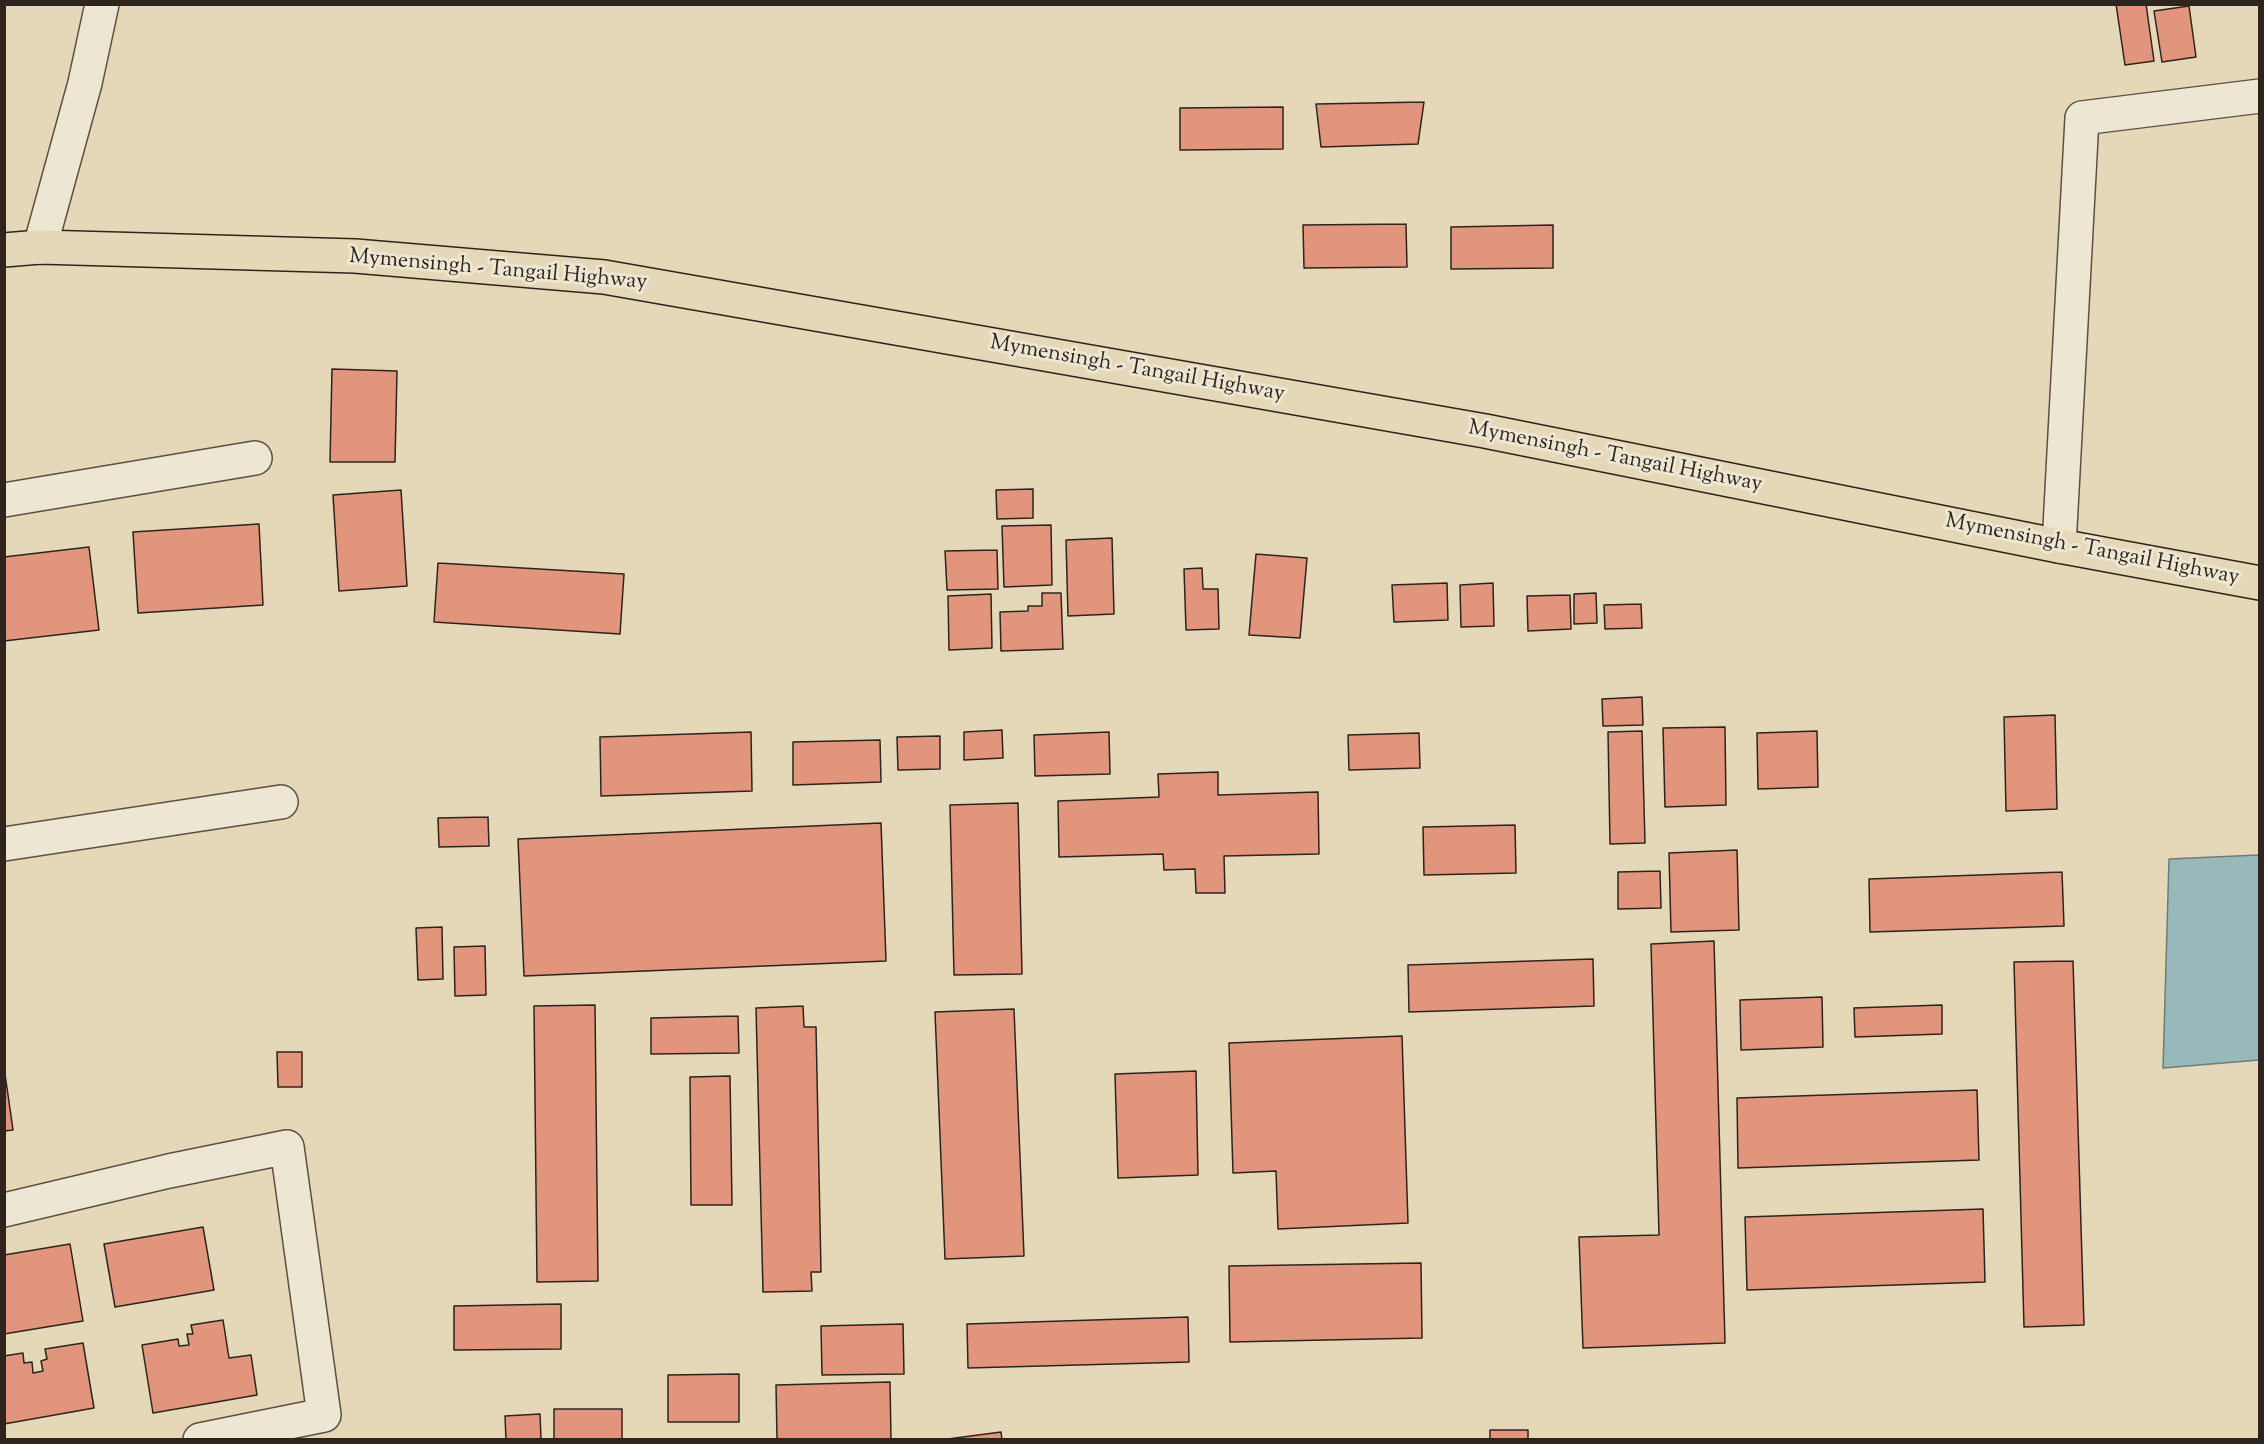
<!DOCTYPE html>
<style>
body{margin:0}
#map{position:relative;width:2264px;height:1444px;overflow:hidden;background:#e4d8b9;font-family:"Sorts Mill Goudy",serif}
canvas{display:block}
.frame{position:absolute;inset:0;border:6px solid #2e231d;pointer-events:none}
</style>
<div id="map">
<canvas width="2264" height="1444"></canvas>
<div class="frame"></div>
</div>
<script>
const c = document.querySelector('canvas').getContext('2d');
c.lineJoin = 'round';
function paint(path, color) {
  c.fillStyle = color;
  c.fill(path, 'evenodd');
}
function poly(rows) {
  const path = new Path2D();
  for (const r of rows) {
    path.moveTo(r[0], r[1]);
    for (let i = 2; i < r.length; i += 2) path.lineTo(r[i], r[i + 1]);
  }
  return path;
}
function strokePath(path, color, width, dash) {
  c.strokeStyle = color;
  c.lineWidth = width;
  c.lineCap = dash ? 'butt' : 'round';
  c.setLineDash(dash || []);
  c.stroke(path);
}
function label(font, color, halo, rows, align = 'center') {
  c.font = font + ' "Sorts Mill Goudy",serif';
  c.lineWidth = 6;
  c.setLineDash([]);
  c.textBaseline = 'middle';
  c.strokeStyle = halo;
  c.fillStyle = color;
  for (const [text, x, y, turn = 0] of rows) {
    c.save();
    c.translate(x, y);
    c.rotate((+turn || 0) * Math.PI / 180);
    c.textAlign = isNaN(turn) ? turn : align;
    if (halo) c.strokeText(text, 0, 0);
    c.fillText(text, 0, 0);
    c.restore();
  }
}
const water = poly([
 [2259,855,2259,1060,2163,1068,2169,859,2259,855]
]);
paint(water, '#99b8b9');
strokePath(water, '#6e7c7b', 1.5);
const building = poly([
 [2116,4,2146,4,2154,61,2125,65,2116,4],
 [2189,6,2196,57,2162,62,2154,11,2189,6],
 [1424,102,1418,144,1321,147,1316,104,1424,102],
 [1283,107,1283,149,1180,150,1180,108,1283,107],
 [1406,224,1407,267,1304,268,1303,225,1406,224],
 [1553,225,1553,268,1451,269,1451,227,1553,225],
 [332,369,397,371,395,462,330,462,332,369],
 [1033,489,1033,518,997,519,996,490,1033,489],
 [401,490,407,586,339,591,333,495,401,490],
 [259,524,263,605,138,613,133,532,259,524],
 [1051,525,1052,585,1004,587,1002,526,1051,525],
 [1112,538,1114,614,1068,616,1066,540,1112,538],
 [89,547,99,630,4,641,4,557,89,547],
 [997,550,998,589,947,590,945,551,997,550],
 [1256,554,1307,558,1300,638,1249,635,1256,554],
 [438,563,624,574,620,634,434,622,438,563],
 [1202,568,1203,589,1218,589,1219,629,1186,630,1184,569,1202,568],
 [1447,583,1448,620,1394,622,1392,585,1447,583],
 [1493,583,1494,626,1461,627,1460,585,1493,583],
 [1042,593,1061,593,1063,649,1001,651,1000,612,1028,611,1028,606,1042,606,1042,593],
 [1596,593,1597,623,1574,624,1574,594,1596,593],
 [991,594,992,648,949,650,948,596,991,594],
 [1570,595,1571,629,1528,631,1527,596,1570,595],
 [1641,604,1642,628,1605,629,1604,605,1641,604],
 [1642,697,1643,725,1603,726,1602,699,1642,697],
 [2055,715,2057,809,2006,811,2004,717,2055,715],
 [1725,727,1726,805,1665,807,1663,728,1725,727],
 [1002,730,1003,758,964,760,964,732,1002,730],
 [1642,731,1645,843,1610,844,1608,732,1642,731],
 [1817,731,1818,787,1758,789,1757,733,1817,731],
 [751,732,752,791,601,796,600,737,751,732],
 [1109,732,1110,774,1035,776,1034,735,1109,732],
 [1419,733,1420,768,1349,770,1348,735,1419,733],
 [940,736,940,769,898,770,897,737,940,736],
 [880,740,881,782,793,785,793,742,880,740],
 [1218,772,1218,795,1318,792,1319,854,1224,856,1225,893,1196,893,1195,869,1164,870,1163,854,1059,857,1058,801,1159,797,1158,774,1218,772],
 [1018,803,1022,974,954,975,950,805,1018,803],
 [488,817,489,846,439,847,438,818,488,817],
 [881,823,886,961,524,976,518,839,881,823],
 [1515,825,1516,873,1424,875,1423,827,1515,825],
 [1737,850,1739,930,1671,932,1669,853,1737,850],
 [1660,871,1661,908,1618,909,1618,872,1660,871],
 [2062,872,2064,926,1870,932,1869,879,2062,872],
 [442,927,443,979,418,980,416,928,442,927],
 [1714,941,1725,1343,1583,1348,1579,1237,1659,1235,1651,944,1714,941],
 [485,946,486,995,455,996,454,947,485,946],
 [1593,959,1594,1006,1409,1012,1408,965,1593,959],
 [2073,961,2084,1325,2024,1327,2014,962,2073,961],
 [1822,997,1823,1047,1741,1050,1740,1000,1822,997],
 [595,1005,598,1281,537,1282,534,1006,595,1005],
 [1942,1005,1942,1034,1855,1037,1854,1008,1942,1005],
 [803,1006,804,1027,816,1027,821,1272,811,1272,812,1291,763,1292,756,1008,803,1006],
 [1014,1009,1024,1256,945,1259,935,1012,1014,1009],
 [738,1016,739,1053,651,1054,651,1018,738,1016],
 [1402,1036,1408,1223,1278,1229,1276,1171,1233,1173,1229,1043,1402,1036],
 [277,1052,302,1052,302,1087,278,1087,277,1052],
 [4,1067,13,1130,4,1131,4,1067],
 [1196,1071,1198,1175,1118,1178,1115,1074,1196,1071],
 [730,1076,732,1205,691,1205,690,1077,730,1076],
 [1977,1090,1979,1160,1738,1168,1737,1098,1977,1090],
 [1983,1209,1985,1282,1747,1290,1745,1217,1983,1209],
 [203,1227,214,1290,115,1307,104,1244,203,1227],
 [70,1244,83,1321,4,1334,4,1255,70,1244],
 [1421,1263,1422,1338,1230,1342,1229,1266,1421,1263],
 [561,1304,561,1349,454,1350,454,1306,561,1304],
 [1188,1317,1189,1362,968,1368,967,1324,1188,1317],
 [223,1320,229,1358,251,1355,257,1395,153,1413,142,1345,178,1339,179,1346,189,1345,187,1334,193,1334,191,1325,223,1320],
 [903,1324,904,1374,822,1375,821,1326,903,1324],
 [83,1343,94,1408,4,1424,4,1356,23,1353,24,1363,32,1362,33,1373,43,1371,41,1361,47,1359,45,1349,83,1343],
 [739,1374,739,1422,668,1422,668,1375,739,1374],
 [890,1382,891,1440,777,1440,776,1385,890,1382],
 [554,1409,622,1409,622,1440,554,1440,554,1409],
 [540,1414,541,1439,506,1440,505,1416,540,1414],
 [1490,1430,1528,1430,1528,1440,1490,1440,1490,1430],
 [1001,1432,1002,1440,940,1440,1001,1432]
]);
paint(building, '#e1957d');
strokePath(building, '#2e231d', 1.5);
const minor = poly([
 [40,247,85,83,102,4],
 [4,500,255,458],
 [2059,546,2082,118,2260,96],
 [4,844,281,802],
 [4,1210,169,1171,287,1147,324,1415,200,1440]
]);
const highway = poly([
 [4,250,40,247,355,256,604,277,1485,431,2059,546,2260,583]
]);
strokePath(minor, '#5c5044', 36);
strokePath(highway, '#2e231d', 36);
strokePath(minor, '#ede6d2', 33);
strokePath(highway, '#e4d8b9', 33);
label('22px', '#2e231d', '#ede6d2', [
 ["Mymensingh - Tangail Highway",498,271,5],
 ["Mymensingh - Tangail Highway",1137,370,10],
 ["Mymensingh - Tangail Highway",1615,458,11],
 ["Mymensingh - Tangail Highway",2092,551,11]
]);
</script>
